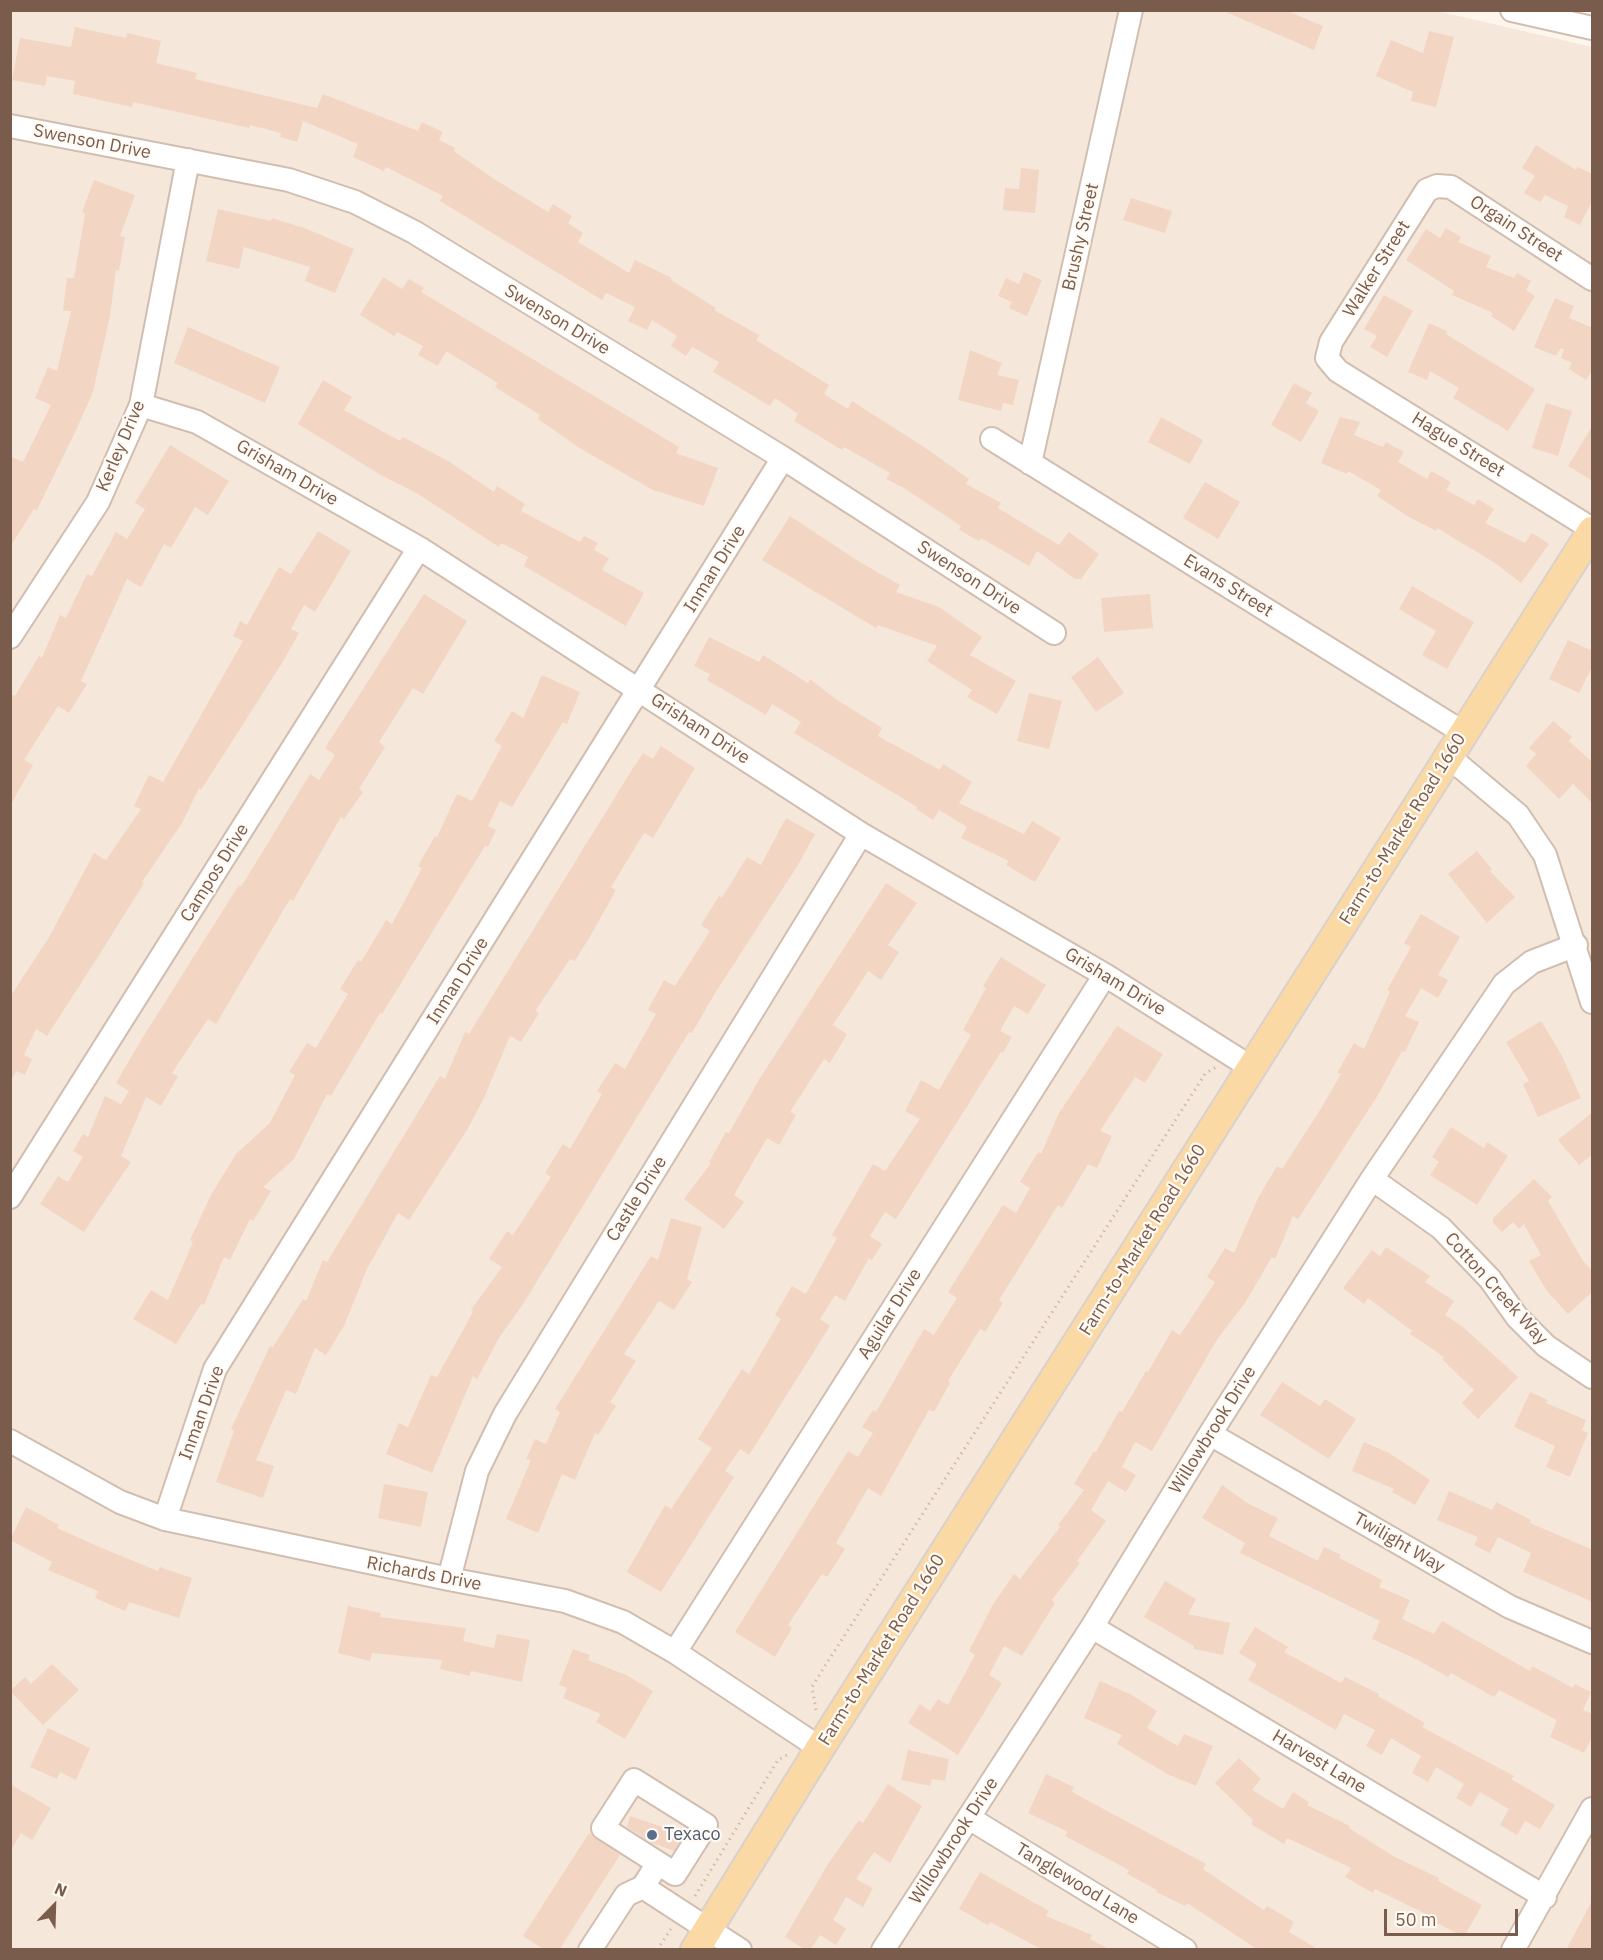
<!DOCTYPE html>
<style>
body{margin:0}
#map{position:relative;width:1603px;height:1960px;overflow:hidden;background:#fdf6ec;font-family:"IBM Plex Sans",sans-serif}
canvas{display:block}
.frame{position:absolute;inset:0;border:12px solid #7a5c4d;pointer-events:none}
.north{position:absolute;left:24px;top:1876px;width:60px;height:60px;-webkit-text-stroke:4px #fffaf3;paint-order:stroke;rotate:23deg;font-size:16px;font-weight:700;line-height:24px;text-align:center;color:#7a5c4d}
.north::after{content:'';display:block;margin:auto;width:21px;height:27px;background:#7a5c4d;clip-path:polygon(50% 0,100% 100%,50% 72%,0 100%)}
.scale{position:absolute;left:1384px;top:1909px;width:134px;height:27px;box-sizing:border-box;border:3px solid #7a5c4d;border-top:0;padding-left:8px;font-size:18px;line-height:21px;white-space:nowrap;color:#7a5c4d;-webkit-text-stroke:4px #fffaf3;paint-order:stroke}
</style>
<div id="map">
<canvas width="1603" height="1960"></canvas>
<div class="frame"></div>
<div class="north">N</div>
<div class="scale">50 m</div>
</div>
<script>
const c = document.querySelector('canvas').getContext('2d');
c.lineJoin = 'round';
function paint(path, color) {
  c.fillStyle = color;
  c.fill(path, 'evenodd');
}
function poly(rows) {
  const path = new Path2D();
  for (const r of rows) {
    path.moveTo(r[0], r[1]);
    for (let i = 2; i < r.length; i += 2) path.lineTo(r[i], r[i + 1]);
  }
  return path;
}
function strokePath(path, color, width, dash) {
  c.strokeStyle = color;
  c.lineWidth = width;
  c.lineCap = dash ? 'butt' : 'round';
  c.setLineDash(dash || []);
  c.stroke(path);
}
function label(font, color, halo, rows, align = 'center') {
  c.font = font + ' "IBM Plex Sans",sans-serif';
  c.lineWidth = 4.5;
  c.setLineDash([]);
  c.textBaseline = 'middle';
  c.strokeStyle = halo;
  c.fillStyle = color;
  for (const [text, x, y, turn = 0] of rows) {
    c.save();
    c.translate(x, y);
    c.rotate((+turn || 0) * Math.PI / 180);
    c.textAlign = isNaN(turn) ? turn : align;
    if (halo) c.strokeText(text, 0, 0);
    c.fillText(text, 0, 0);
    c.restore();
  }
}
paint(poly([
 [1433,10,1592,47,1592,1949,11,1950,11,11]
]), '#f5e8da');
paint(poly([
 [1221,10,1285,10,1323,26,1314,50],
 [75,27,126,38,127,33,161,41,156,63,197,73,195,79,317,108,323,94,418,131,422,122,443,132,439,140,455,148,454,151,494,179,548,212,553,204,572,216,568,223,583,233,578,242,629,273,635,260,672,278,671,280,716,308,714,310,759,335,756,340,829,385,824,394,848,409,852,401,927,449,969,479,966,484,1001,503,998,508,1059,545,1069,532,1099,554,1081,579,1075,579,1037,551,1029,566,981,538,979,541,959,530,961,526,904,488,886,479,890,473,844,447,842,450,794,421,798,414,775,398,770,406,713,372,719,362,692,347,686,356,671,346,677,336,652,320,647,330,628,321,635,307,606,293,602,300,440,201,443,196,386,167,384,171,353,157,358,144,303,121,297,142,280,137,281,133,250,125,249,128,133,102,132,107,73,94,75,81,47,76,45,86,12,80,20,38,71,47],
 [1429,31,1454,37,1436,107,1411,101,1413,92,1376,76,1391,40,1423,53],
 [1536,145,1576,170,1577,167,1593,174,1593,199,1580,225,1564,217,1568,206,1545,195,1540,202,1524,193,1535,176,1522,168],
 [1021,168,1039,170,1035,213,1003,210,1005,188,1019,189],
 [94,180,135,195,120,236,125,237,119,271,116,270,110,316,93,392,77,428,37,510,34,509,10,547,10,456,23,462,51,405,35,398,48,367,57,371,71,311,63,311,67,278,74,278,85,214,82,212],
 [1131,198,1172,211,1165,233,1123,220],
 [218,209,271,221,272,218,307,229,354,249,335,293,305,281,310,267,244,247,239,269,206,261],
 [1446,228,1461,237,1458,242,1491,256,1486,267,1514,278,1517,273,1531,281,1526,290,1535,296,1514,331,1491,316,1493,313,1452,295,1454,291,1406,260,1426,229,1440,238],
 [1024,272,1042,280,1027,316,1009,308,1012,302,998,296,1006,278,1019,284],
 [383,277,402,289,409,279,424,288,421,292,679,447,676,453,718,468,704,506,653,490,581,449,538,419,540,415,495,387,498,383,446,351,438,366,418,355,423,346,397,332,394,336,360,315],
 [1384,295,1413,311,1387,357,1370,347,1377,336,1364,329],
 [1555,298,1574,306,1569,318,1593,328,1593,369,1586,380,1569,369,1572,363,1561,358,1564,350,1561,348,1556,356,1534,347],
 [1429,323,1447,331,1446,334,1535,389,1508,431,1453,398,1459,388,1430,371,1427,380,1408,372],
 [188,327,280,367,265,403,174,363],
 [970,350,1002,363,997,375,1019,380,1013,405,1003,403,1001,411,958,400],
 [323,380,352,397,344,410,400,441,403,437,448,461,494,492,497,486,525,504,521,511,580,542,584,536,598,543,594,550,609,558,602,570,644,593,626,626,524,566,528,557,501,543,499,547,418,494,381,475,298,424],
 [1294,383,1312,393,1306,403,1319,411,1301,442,1271,425],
 [1546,403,1572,411,1558,456,1532,448],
 [1161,417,1203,440,1190,464,1148,442],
 [1340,417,1360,422,1354,435,1383,447,1386,442,1404,452,1398,462,1427,479,1431,471,1451,482,1446,490,1474,505,1478,499,1494,509,1485,523,1525,543,1532,533,1549,544,1521,583,1495,563,1437,528,1436,531,1407,516,1377,496,1381,490,1348,471,1347,474,1321,463],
 [1593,425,1593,481,1568,466],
 [170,445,229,481,208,515,195,507,171,548,164,544,141,587,127,579,81,681,87,684,69,713,58,706,24,760,33,765,10,806,10,693,15,696,39,656,42,658,60,615,66,618,87,574,92,576,116,532,127,539,145,509,135,503],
 [1205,482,1240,502,1218,539,1183,518],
 [790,516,858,561,900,585,896,592,939,607,982,637,970,655,1016,681,997,714,967,697,972,690,927,661,937,646,878,625,876,628,762,560],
 [318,531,351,551,315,612,304,605,291,629,299,633,282,663,201,790,199,788,182,823,142,882,144,883,101,952,47,1036,36,1029,24,1055,32,1059,25,1075,16,1071,10,1083,10,997,48,939,94,853,106,860,141,809,134,806,149,775,163,782,243,641,233,636,240,621,247,625,279,567,291,574],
 [1412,586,1474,622,1447,669,1422,655,1436,631,1399,609],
 [424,594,467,621,423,694,413,688,379,742,385,747,359,789,363,792,344,819,341,817,293,901,290,899,216,1024,208,1019,172,1073,178,1076,161,1106,146,1097,121,1156,131,1162,84,1232,40,1204,58,1176,68,1182,83,1157,73,1151,83,1134,88,1137,105,1096,121,1104,129,1091,116,1083,143,1037,239,885,241,887,310,774,319,780,335,755,325,748],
 [1150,594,1153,628,1104,632,1101,598],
 [709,637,759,662,763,655,808,683,810,679,837,700,882,728,878,736,940,770,943,764,972,782,959,803,1024,834,1032,821,1061,838,1035,882,1006,865,1009,861,961,838,967,827,939,810,933,820,916,809,917,807,794,733,801,722,772,704,766,715,707,680,710,674,694,666],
 [1568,640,1593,651,1593,665,1579,693,1549,679],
 [1098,657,1124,693,1096,712,1071,677],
 [542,675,580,692,567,724,563,722,512,807,500,801,488,826,496,830,488,847,485,846,382,1014,380,1013,331,1096,327,1094,294,1159,263,1187,271,1191,253,1221,250,1219,230,1260,224,1257,204,1305,201,1304,176,1344,133,1319,151,1290,168,1300,193,1242,190,1240,211,1195,236,1154,270,1123,295,1075,289,1072,307,1043,316,1048,348,994,340,989,358,960,361,962,386,920,392,924,422,868,418,866,435,836,437,837,457,794,472,801,502,746,494,741,512,711,523,718],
 [1029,693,1062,701,1049,749,1017,741],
 [1553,721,1572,737,1569,741,1593,763,1593,804,1573,784,1559,799,1526,766,1536,754,1529,748],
 [661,746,695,768,653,838,644,833,611,887,616,890,592,933,575,961,570,959,535,1011,539,1013,521,1042,510,1036,483,1100,467,1130,409,1220,398,1213,367,1269,344,1326,326,1355,315,1348,296,1394,286,1390,256,1460,274,1466,263,1498,216,1482,234,1431,231,1429,270,1346,273,1347,303,1299,306,1301,323,1260,327,1262,440,1076,445,1079,465,1032,469,1034,633,768,643,753,653,759],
 [786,818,815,834,798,865,715,993,692,1033,689,1032,523,1304,499,1338,477,1379,473,1376,432,1473,386,1454,399,1423,408,1427,431,1375,437,1377,473,1312,471,1310,502,1267,489,1259,507,1231,513,1235,551,1177,545,1173,563,1144,570,1149,602,1094,597,1091,615,1063,625,1069,656,1014,648,1010,664,980,675,986,710,931,701,925,719,896,722,898,747,857,761,865],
 [1477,851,1492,869,1490,871,1515,897,1487,923,1448,874],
 [886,883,917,903,888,945,899,952,881,980,868,971,833,1025,847,1034,830,1063,824,1059,790,1112,796,1115,779,1145,767,1138,734,1195,744,1202,724,1229,684,1199,711,1163,709,1162,726,1132,729,1133,760,1078],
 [1421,914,1460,937,1438,975,1448,980,1438,998,1421,988,1405,1016,1419,1022,1405,1052,1402,1051,1378,1095,1298,1219,1293,1216,1275,1259,1272,1257,1245,1303,1218,1338,1152,1451,1135,1442,1122,1467,1136,1475,1126,1492,1108,1481,1091,1510,1106,1521,1077,1561,1080,1563,1052,1600,1055,1603,1022,1656,1004,1646,989,1675,1002,1683,958,1755,908,1723,920,1704,930,1711,938,1699,948,1705,975,1655,969,1651,992,1606,1014,1574,1020,1579,1060,1527,1058,1525,1084,1490,1074,1484,1094,1451,1096,1452,1119,1411,1122,1412,1146,1371,1148,1372,1172,1330,1180,1335,1215,1282,1207,1277,1225,1248,1234,1253,1258,1198,1277,1166,1282,1169,1317,1115,1341,1074,1337,1073,1354,1043,1364,1049,1390,992,1387,990,1411,947,1404,943],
 [1001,957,1046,985,1028,1014,1014,1006,1000,1031,1012,1037,1003,1053,1001,1052,896,1219,885,1212,870,1236,882,1244,872,1260,869,1258,845,1301,835,1295,820,1319,830,1326,749,1455,740,1449,725,1471,734,1477,661,1592,627,1572,665,1505,671,1509,712,1448,698,1439,742,1369,749,1374,781,1319,775,1315,792,1286,806,1294,837,1238,832,1235,873,1164,885,1171,920,1119,905,1111,921,1080,939,1090,971,1035,963,1030,986,988,983,986],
 [1541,1021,1561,1054,1581,1098,1538,1117,1523,1084,1529,1081,1506,1042],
 [1117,1026,1163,1054,1145,1083,1135,1077,1100,1131,1112,1136,1097,1168,1088,1164,1062,1208,1058,1205,999,1300,1003,1303,985,1332,980,1329,948,1381,950,1383,934,1412,929,1410,881,1496,868,1488,836,1543,845,1549,827,1577,822,1574,788,1625,792,1628,775,1657,735,1632,848,1451,858,1457,873,1433,862,1427,873,1410,876,1412,924,1329,934,1335,957,1298,948,1292,1003,1205,1016,1213,1030,1188,1020,1182,1038,1152,1041,1154,1059,1113],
 [1593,1112,1593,1154,1579,1165,1558,1140],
 [1451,1127,1484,1148,1487,1142,1508,1156,1477,1205,1430,1175,1439,1162,1432,1157],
 [1534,1179,1552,1197,1548,1201,1583,1261,1593,1272,1593,1291,1568,1314,1547,1291,1529,1261,1541,1255,1524,1224,1519,1229,1513,1222,1502,1232,1493,1223,1493,1218],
 [671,1218,702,1227,687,1279,692,1282,674,1310,659,1301,624,1354,636,1361,610,1402,616,1406,598,1435,595,1433,575,1480,562,1474,538,1533,506,1519,531,1460,526,1459,535,1439,546,1444,560,1412,555,1409,651,1256,658,1260],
 [1386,1247,1430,1276,1425,1282,1454,1301,1445,1315,1463,1327,1518,1377,1478,1419,1462,1403,1474,1390,1442,1359,1444,1357,1410,1334,1412,1331,1368,1298,1364,1304,1343,1288,1372,1250,1380,1256],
 [1282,1382,1320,1406,1325,1399,1356,1419,1329,1459,1260,1415],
 [1530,1392,1548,1400,1546,1403,1586,1420,1582,1430,1588,1433,1570,1477,1546,1467,1555,1446,1514,1427],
 [1364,1442,1389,1453,1430,1480,1415,1505,1392,1492,1394,1489,1352,1471],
 [384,1484,428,1492,421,1527,378,1518],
 [1222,1485,1247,1503,1278,1518,1269,1536,1318,1561,1324,1547,1341,1555,1339,1558,1382,1580,1379,1587,1410,1600,1402,1619,1434,1634,1442,1621,1530,1671,1532,1666,1573,1688,1574,1684,1591,1692,1583,1710,1593,1714,1593,1735,1584,1753,1550,1737,1557,1720,1499,1690,1494,1697,1451,1673,1448,1677,1416,1659,1372,1639,1380,1621,1240,1553,1245,1543,1202,1518],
 [1449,1491,1492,1510,1496,1502,1531,1520,1530,1523,1593,1550,1593,1602,1523,1572,1531,1553,1498,1537,1490,1553,1474,1545,1478,1537,1437,1520],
 [26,1507,59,1525,57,1528,97,1546,158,1571,160,1567,192,1578,179,1618,129,1602,125,1611,95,1598,98,1591,48,1570,52,1562,10,1540],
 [1165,1581,1196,1599,1188,1614,1230,1623,1223,1655,1194,1649,1194,1646,1144,1617],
 [348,1606,381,1613,380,1617,466,1628,463,1641,494,1648,497,1634,530,1640,522,1682,471,1671,470,1676,440,1669,442,1660,372,1653,370,1661,338,1653],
 [1255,1627,1288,1647,1284,1652,1341,1683,1345,1677,1379,1694,1378,1696,1425,1723,1422,1727,1514,1776,1511,1779,1555,1805,1540,1829,1525,1821,1517,1835,1500,1825,1509,1809,1480,1792,1471,1807,1456,1798,1464,1784,1436,1767,1428,1782,1412,1773,1421,1756,1391,1738,1382,1755,1366,1746,1375,1730,1344,1714,1336,1730,1248,1680,1257,1664,1239,1653],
 [573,1649,590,1655,588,1660,626,1675,653,1691,625,1739,596,1722,601,1714,563,1698,567,1688,559,1685],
 [52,1664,79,1690,43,1725,10,1691,25,1677,31,1684],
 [1100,1681,1130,1694,1157,1711,1147,1728,1178,1746,1184,1734,1213,1746,1196,1786,1167,1774,1117,1744,1122,1735,1084,1718],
 [48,1728,90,1748,76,1780,60,1772,57,1779,30,1767],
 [908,1750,949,1759,945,1781,932,1779,930,1786,901,1780],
 [1239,1758,1261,1779,1252,1790,1283,1809,1293,1792,1309,1802,1307,1805,1350,1826,1349,1828,1393,1856,1439,1878,1438,1881,1482,1905,1464,1937,1437,1923,1438,1920,1375,1889,1373,1893,1345,1877,1351,1868,1287,1838,1284,1844,1251,1824,1253,1820,1215,1783],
 [1046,1774,1074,1787,1072,1792,1206,1864,1203,1869,1264,1910,1267,1906,1294,1922,1289,1932,1319,1950,1258,1950,1187,1903,1185,1906,1156,1892,1157,1890,1127,1874,1129,1870,1065,1836,1068,1832,1028,1813],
 [10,1784,51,1808,32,1840,21,1833,10,1852],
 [888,1784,922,1806,890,1863,874,1852,856,1879,873,1888,863,1907,846,1897,833,1920,846,1929,836,1945,820,1935,810,1950,806,1950,785,1937,828,1864,859,1820,863,1823],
 [630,1816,684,1834,674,1851,652,1843,627,1827],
 [589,1833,620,1855,559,1950,545,1950,523,1936],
 [980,1872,1049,1911,1046,1916,1092,1935,1090,1939,1111,1950,1043,1950,990,1922,988,1925,959,1909],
 [1593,1899,1593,1950,1566,1950]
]), '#f3d5c3');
const minor = poly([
 [1512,10,1592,28],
 [10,126,289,180,355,202,414,232,783,458,1054,633],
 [1592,279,1451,187,1437,186,1427,190,1331,342,1327,358,1338,371,1592,529],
 [141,405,197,422,419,548,861,834,1105,975,1252,1068],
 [992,439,1464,733],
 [1030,463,1131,10],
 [10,637,98,502,141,405,188,160],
 [1449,757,1518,815,1545,855,1592,1002],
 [1372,1179,1441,1228,1490,1279,1517,1317,1546,1346,1592,1377],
 [10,1197,419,548],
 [1210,1434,1510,1607,1592,1642],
 [10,1441,120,1502,165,1519,449,1579,565,1601,623,1622,675,1652,820,1748],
 [165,1519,215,1369,783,458],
 [449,1579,477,1471,505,1414,861,834],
 [1092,1627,1545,1897],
 [675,1652,1105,975],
 [969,1818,1185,1950],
 [643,1887,658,1863,603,1828,634,1780,706,1825,675,1874,658,1863],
 [590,1950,626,1895,643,1887,740,1950],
 [883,1950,1092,1627,1210,1434,1372,1179,1504,984,1532,962,1576,945],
 [1513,1950,1592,1809]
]);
const major = poly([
 [695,1950,820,1748,1592,531]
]);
strokePath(minor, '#d1beb0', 26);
strokePath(major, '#dad1cd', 32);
strokePath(poly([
 [816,1710,812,1687,823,1669,1205,1074,1216,1067],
 [695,1896,778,1760,789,1754],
 [657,1950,671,1929]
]), '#d9b8a5', 3, [1.5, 4.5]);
strokePath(minor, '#fff', 22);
strokePath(major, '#fbd9a5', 28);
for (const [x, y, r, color] of [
 [652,1835,6,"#5c6f8a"]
]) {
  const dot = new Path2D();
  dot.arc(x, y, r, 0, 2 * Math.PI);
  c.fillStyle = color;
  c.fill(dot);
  strokePath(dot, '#fffaf3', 2);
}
label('18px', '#7a5c4d', '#fffaf3', [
 ["Swenson Drive",92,142,11],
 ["Orgain Street",1516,229,33],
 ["Brushy Street",1081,237,-77],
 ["Walker Street",1377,269,-58],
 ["Swenson Drive",557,320,31],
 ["Hague Street",1458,445,32],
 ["Kerley Drive",121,446,-67],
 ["Grisham Drive",287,473,30],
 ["Inman Drive",715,569,-58],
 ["Swenson Drive",969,578,33],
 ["Evans Street",1228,586,32],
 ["Grisham Drive",700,729,33],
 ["Farm-to-Market Road 1660",1403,829,-58],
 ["Campos Drive",215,873,-58],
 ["Inman Drive",458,981,-58],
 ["Grisham Drive",1115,982,31],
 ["Castle Drive",637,1199,-58],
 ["Farm-to-Market Road 1660",1143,1240,-58],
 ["Cotton Creek Way",1496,1289,48],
 ["Aguilar Drive",890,1314,-58],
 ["Inman Drive",202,1413,-70],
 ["Willowbrook Drive",1213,1430,-58],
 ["Twilight Way",1399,1543,30],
 ["Richards Drive",424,1574,11],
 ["Farm-to-Market Road 1660",882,1650,-58],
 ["Harvest Lane",1319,1762,31],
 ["Willowbrook Drive",954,1841,-57],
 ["Tanglewood Lane",1077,1884,31]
]);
label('18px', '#4e5e75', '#fffaf3', [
 ["Texaco",664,1835]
], 'left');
</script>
